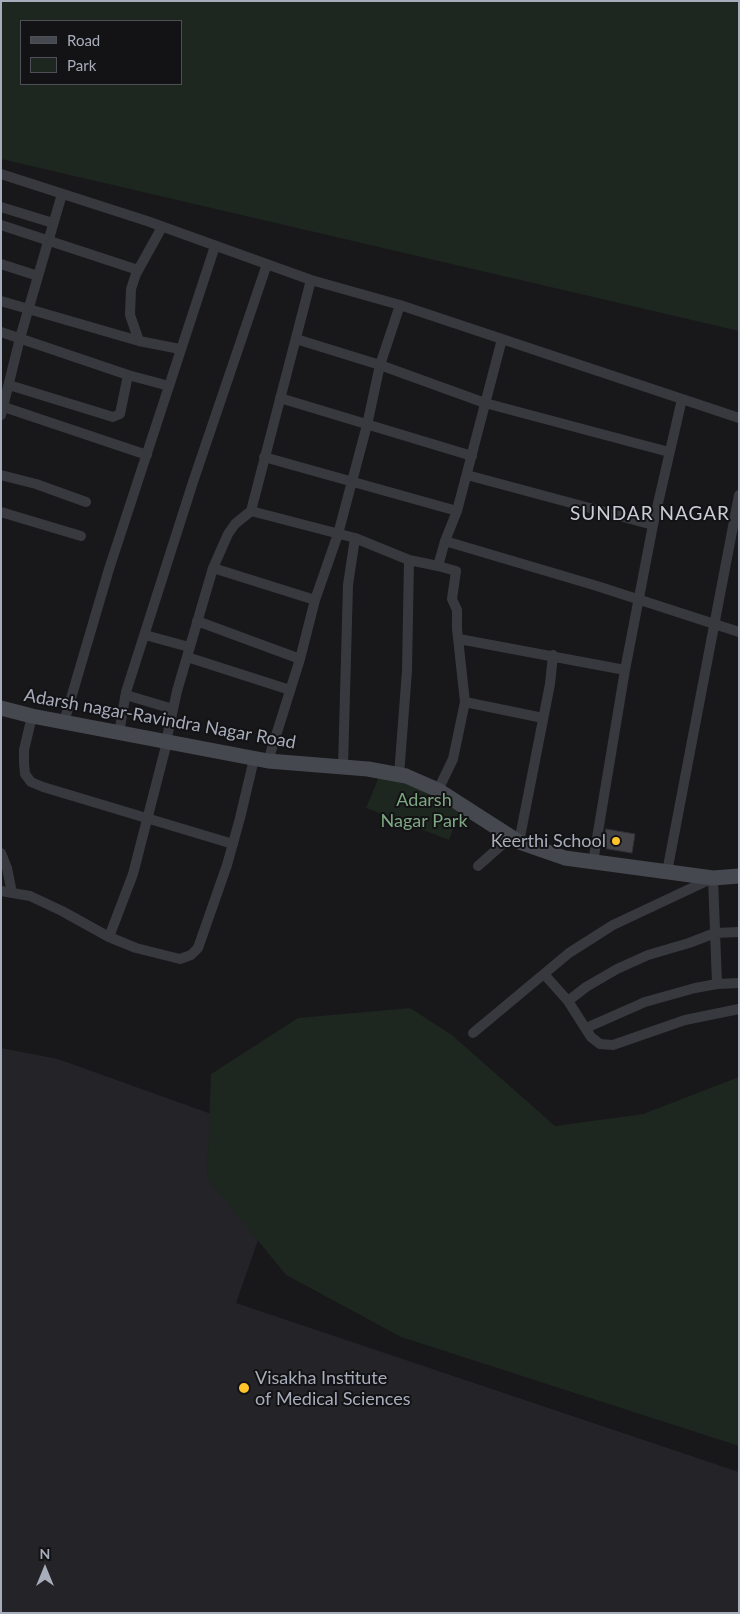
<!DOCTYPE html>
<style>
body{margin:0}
#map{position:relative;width:740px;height:1614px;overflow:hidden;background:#18171a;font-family:Lato,sans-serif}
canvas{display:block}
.frame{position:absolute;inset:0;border:2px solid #a8adbb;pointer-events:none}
.legend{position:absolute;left:20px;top:20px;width:162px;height:65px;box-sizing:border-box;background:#131215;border:1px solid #4f5057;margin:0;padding:6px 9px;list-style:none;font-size:15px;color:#a8adbb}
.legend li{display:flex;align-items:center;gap:10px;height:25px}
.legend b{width:25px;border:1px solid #4f5057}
.north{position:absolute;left:20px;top:1544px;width:50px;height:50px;-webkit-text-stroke:4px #131215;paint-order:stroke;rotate:0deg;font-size:14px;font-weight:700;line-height:20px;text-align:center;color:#a8adbb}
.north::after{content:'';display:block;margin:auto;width:18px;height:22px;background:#a8adbb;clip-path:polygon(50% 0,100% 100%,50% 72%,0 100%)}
</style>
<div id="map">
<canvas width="740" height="1614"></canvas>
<div class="frame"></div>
<ul class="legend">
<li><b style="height:6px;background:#464850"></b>Road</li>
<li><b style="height:14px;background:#1d261f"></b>Park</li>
</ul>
<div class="north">N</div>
</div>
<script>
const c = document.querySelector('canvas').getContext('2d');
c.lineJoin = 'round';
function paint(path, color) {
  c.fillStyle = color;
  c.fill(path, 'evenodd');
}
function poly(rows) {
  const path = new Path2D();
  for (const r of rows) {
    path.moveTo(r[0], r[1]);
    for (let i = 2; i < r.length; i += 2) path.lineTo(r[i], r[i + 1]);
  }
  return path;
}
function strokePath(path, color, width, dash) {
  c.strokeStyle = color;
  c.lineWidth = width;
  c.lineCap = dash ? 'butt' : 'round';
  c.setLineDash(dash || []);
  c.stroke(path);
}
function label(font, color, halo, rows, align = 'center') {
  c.font = font + ' Lato,sans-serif';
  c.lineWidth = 4;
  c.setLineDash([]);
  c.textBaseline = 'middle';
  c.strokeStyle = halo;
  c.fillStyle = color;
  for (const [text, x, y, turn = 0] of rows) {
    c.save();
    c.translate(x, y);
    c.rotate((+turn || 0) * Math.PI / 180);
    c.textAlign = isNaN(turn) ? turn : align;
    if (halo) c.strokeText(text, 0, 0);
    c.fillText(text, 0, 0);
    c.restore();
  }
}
paint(poly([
 [1,1048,58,1059,292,1143,236,1303,739,1472,739,1613,1,1613]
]), '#242327');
paint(poly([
 [1,1,739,1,739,331,1,159],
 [21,21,181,21,181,84,21,84],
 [380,774,462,806,449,840,366,808],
 [410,1008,452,1035,555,1126,643,1114,739,1077,739,1446,401,1337,286,1275,207,1178,211,1074,298,1018]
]), '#1d261f');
const building = poly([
 [606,829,635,834,632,853,602,848,606,829]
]);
paint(building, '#424247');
strokePath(building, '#323136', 1);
strokePath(poly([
 [1,174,147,221,311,280,400,305,739,418],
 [1,207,53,223],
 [1,225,138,270],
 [1,264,38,276],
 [1,301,139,341,180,349],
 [1,332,128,375,169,386],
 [296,339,380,365,485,403,669,452],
 [139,341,130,315,131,289,136,274,162,227],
 [9,385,113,417,120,414,128,375],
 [280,398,472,456],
 [1,406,147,455],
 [1,415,20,338,62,194],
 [264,457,457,511],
 [1,475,36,484,86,502],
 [467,475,653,525],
 [251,511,355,538,409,560,438,566,445,541,457,511,502,339],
 [1,512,81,536],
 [445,541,597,586,739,632],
 [213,568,315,600],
 [197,621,300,659],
 [145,635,189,647],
 [459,639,625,670],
 [187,657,290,690],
 [126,695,173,709],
 [465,702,543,718],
 [32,716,24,750,24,763,25,774,31,782,43,787,233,844],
 [64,722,109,569,215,246],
 [119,733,126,692,193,482,267,264],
 [166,742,177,691,213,568,228,534,235,524,251,511,311,280],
 [268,761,300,659,315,600,338,534,367,425,380,365,400,305],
 [343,767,348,585,355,538],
 [399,775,407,671,409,560],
 [438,790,453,759,465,702,457,629,457,610,452,599,456,571,438,566],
 [1,853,7,868,12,893],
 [593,862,625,670,653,525,682,399],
 [478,866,505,842,519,842,550,684,553,655],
 [667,872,739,495],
 [1,891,30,896,62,911,109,937,136,948,180,959,191,955,198,948,227,865,240,818,254,759],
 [109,937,133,874,167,742],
 [544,974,568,1001,591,1037,600,1044,613,1045,685,1020,739,1009],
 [568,1001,586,987,617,969,648,955,689,943,715,933,739,932],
 [586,1028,645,1002,695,988,717,984,739,983],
 [473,1033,569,953,613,925,713,878,717,984]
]), '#38393f', 10);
strokePath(poly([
 [1,708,32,716,268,761,368,769,406,776,438,790,519,842,565,858,713,878,739,876]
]), '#464850', 15);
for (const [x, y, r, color] of [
 [616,841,5,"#ffc42a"],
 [244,1388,6,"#ffc42a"]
]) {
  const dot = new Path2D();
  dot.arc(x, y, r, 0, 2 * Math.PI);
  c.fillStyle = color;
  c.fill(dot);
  strokePath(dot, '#131215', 2);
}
label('18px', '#a8adbb', '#131215', [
 ["Adarsh nagar-Ravindra Nagar Road",160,719,10]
]);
label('18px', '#7ea883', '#131215', [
 ["Adarsh",424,800],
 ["Nagar Park",424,821]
]);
label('18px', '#a8adbb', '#131215', [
 ["Keerthi School",606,841],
 ["Visakha Institute",255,1378,"left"],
 ["of Medical Sciences",255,1399,"left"]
], 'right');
c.letterSpacing = '1px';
label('19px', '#caccd7', '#131215', [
 ["SUNDAR NAGAR",650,514]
]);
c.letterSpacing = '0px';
</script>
